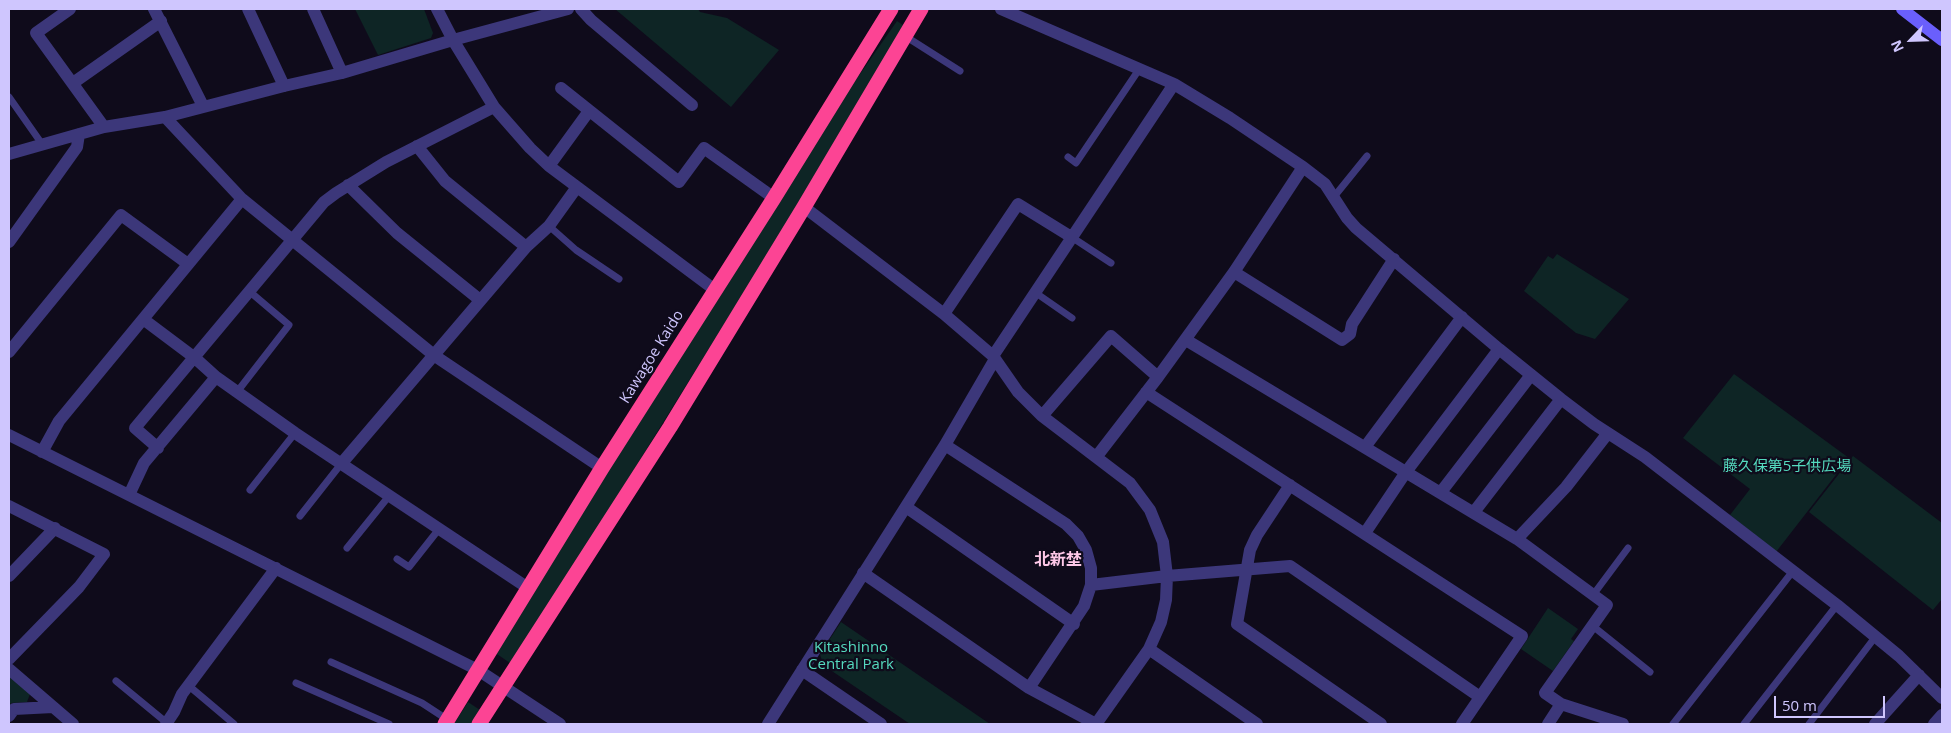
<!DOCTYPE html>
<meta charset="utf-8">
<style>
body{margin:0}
#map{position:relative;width:1951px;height:733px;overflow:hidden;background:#0f0b1b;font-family:"Open Sans",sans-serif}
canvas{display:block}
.frame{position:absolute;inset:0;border:10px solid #cfc6fe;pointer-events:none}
.north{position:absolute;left:1886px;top:15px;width:50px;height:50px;-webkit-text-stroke:4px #0f0b1b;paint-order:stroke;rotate:246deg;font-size:14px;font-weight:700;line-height:20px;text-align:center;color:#cfc6fe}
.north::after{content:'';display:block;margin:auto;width:18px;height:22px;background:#cfc6fe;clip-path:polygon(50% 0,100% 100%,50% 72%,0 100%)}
.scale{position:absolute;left:1774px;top:696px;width:111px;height:22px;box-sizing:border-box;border:2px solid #cfc6fe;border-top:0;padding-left:6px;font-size:15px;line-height:18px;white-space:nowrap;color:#cfc6fe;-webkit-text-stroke:4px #0f0b1b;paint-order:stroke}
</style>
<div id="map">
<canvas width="1951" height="733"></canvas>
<div class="frame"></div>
<div class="north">N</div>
<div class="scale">50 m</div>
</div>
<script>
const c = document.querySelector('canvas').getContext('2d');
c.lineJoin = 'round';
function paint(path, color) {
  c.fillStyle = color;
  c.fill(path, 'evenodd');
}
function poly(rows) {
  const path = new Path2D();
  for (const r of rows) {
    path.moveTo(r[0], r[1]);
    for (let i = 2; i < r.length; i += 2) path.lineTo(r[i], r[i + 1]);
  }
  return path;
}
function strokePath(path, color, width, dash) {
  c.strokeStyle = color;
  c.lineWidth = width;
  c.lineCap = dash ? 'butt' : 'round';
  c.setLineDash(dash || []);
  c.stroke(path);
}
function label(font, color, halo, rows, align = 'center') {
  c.font = font + ' "Open Sans","Noto Sans JP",sans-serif';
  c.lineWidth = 4.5;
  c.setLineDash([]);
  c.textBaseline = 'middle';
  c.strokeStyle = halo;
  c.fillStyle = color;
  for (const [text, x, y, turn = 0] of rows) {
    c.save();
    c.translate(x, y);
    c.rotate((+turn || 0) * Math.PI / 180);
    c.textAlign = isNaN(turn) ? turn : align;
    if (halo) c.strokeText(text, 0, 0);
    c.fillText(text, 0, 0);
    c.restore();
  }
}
paint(poly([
 [355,9,424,9,433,33,431,38,378,55],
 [615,9,698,9,700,12,727,18,779,50,731,107],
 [897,21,903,25,836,144,577,561,510,663,494,652,830,117],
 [1557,254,1629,299,1595,339,1576,333,1524,291,1548,256,1553,259],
 [1734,374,1849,458,1776,552,1730,515,1750,489,1683,438],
 [1853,456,1942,523,1942,599,1933,610,1809,512],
 [1548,608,1578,629,1571,639,1574,641,1553,671,1521,649],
 [841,622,990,724,910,724,823,665,820,654],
 [9,675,30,694,27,702,11,703,9,706],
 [468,702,480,710,471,724,454,724]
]), '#0e2525');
strokePath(poly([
 [905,36,960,71],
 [9,97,42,144],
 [1068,157,1076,163,1140,68],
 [1333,198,1367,156],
 [549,226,576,250,619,279],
 [1073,238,1111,263],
 [1036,293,1072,318],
 [237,392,289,325,249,291],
 [250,490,295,433],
 [300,516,341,464],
 [347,548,389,496],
 [397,559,409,567,439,529],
 [1593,595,1628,548],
 [1594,627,1650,672],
 [331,662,422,703,448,720],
 [116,681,167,723],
 [296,683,389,724],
 [189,686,234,724],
 [1673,724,1793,571],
 [1744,724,1837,605],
 [1809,724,1876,636]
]), '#3c377a', 7);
strokePath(poly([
 [70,9,36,33,104,127],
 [154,9,203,106],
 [248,9,284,86],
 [313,9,342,73],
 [437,9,453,40,494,107,530,148,549,166,715,290],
 [581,9,591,20,692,105],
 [1001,9,1174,84,1230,118,1303,167,1325,184,1347,218,1356,228,1499,349,1561,399,1594,424,1645,457,1837,605,1899,656,1942,698],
 [73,83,161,21],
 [561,88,679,182,704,148,774,198],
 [165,117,242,199,435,356,602,468],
 [417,146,445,181,526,247],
 [9,154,104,127,165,117,284,86,342,73,453,40,568,9],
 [549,166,589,111],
 [348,185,397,233,480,300],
 [804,207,944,314,993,356,1018,392,1042,416,1130,483,1150,510,1163,542,1167,576,1166,600,1161,622,1149,649,1096,724],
 [9,242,77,147,79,134],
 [1234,272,1342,340,1350,334,1352,324,1394,259],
 [944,314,1018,204,1073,238],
 [143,319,195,358,216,377,295,433,528,588],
 [1186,340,1517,539,1607,605,1545,693,1561,704,1623,724],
 [9,352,121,215,188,264],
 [993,356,1174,84],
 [1146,392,1522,636,1462,724],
 [1042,416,1111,336,1158,377],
 [9,435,478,670,560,724],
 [945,445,1066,524,1078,536,1086,550,1091,568,1091,585,1084,606,1029,688],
 [1365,447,1462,317],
 [158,448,135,428,324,202,336,193,386,162,494,107],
 [42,452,59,421,242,199],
 [1097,456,1158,377,1234,272,1303,167],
 [341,464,526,247,549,226,577,187],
 [1290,485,1257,535,1250,550,1237,624,1381,724],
 [1441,492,1531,375],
 [129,495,144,463,216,377],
 [9,506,104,554,79,587,9,659],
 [906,507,1074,624],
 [1474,512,1561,399],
 [1365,533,1406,472,1499,349],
 [1517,539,1566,487,1608,433],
 [863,573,1029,688,1096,724],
 [9,576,55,528],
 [1091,585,1167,576,1290,566,1480,697],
 [1149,649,1257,724],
 [9,669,73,724],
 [802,670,881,724],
 [9,716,14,709,53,707],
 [166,724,174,712,182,694,276,568],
 [768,724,945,445,995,359],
 [1548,724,1561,704],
 [1875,724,1919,675],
 [1934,724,1942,715]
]), '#3c377a', 12);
strokePath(poly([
 [1902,9,1942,40]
]), '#6a5ffc', 12);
strokePath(poly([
 [445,724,602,468,774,198,891,9],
 [479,724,670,427,804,207,921,9]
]), '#fc4494', 15);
label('15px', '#cfc6fe', '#0f0b1b', [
 ["Kawagoe Kaido",652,357,-58]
]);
label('15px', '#55dbbf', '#0f0b1b', [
 ["藤久保第5子供広場",1787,467],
 ["Kitashinno",851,648],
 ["Central Park",851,665]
]);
label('bold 16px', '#fec8e8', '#0f0b1b', [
 ["北新埜",1058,560]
]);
</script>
